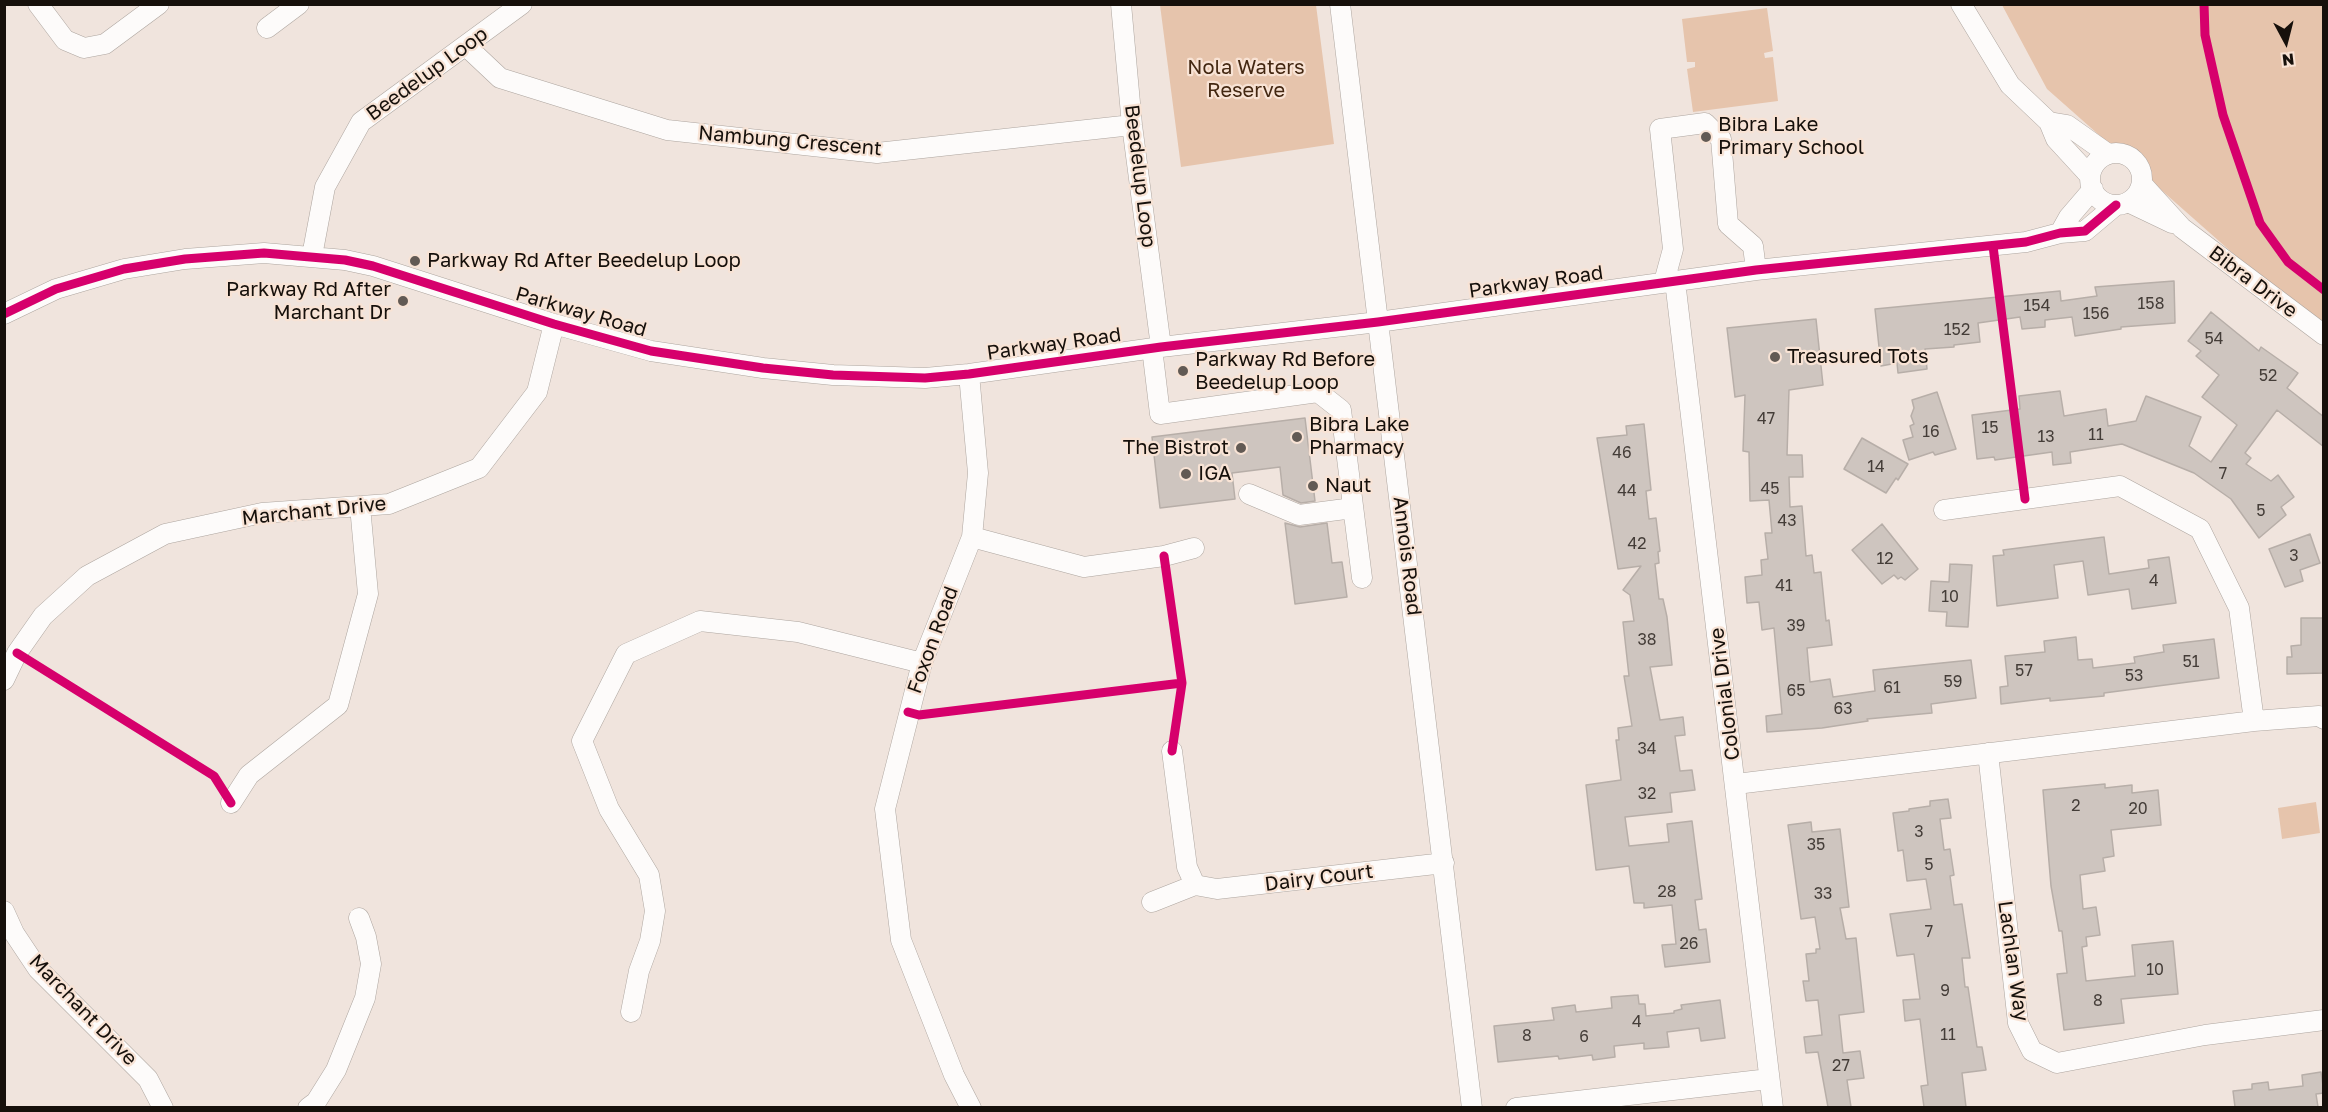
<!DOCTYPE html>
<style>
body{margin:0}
#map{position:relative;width:2328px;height:1112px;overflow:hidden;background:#f0e4dd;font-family:"Golos Text",sans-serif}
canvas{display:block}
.frame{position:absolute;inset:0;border:6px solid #16100b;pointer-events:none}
.north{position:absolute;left:2256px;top:12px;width:60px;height:60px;-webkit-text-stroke:4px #f8e3d5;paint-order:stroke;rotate:173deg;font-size:16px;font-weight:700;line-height:24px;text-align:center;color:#16100b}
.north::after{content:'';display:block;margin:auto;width:21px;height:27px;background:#16100b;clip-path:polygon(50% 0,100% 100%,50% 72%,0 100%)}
</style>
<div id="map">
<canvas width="2328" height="1112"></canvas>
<div class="frame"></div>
<div class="north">N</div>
</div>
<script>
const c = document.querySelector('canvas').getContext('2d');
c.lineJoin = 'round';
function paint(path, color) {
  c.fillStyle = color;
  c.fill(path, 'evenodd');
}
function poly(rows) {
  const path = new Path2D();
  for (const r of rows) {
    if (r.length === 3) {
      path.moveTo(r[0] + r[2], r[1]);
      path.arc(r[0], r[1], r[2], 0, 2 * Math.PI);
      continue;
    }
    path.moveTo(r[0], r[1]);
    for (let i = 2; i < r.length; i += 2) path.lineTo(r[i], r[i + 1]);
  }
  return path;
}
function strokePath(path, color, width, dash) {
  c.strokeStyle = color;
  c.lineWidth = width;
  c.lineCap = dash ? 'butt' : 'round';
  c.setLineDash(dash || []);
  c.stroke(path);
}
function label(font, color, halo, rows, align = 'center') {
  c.font = font + ' "Golos Text",sans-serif';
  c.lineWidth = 4.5;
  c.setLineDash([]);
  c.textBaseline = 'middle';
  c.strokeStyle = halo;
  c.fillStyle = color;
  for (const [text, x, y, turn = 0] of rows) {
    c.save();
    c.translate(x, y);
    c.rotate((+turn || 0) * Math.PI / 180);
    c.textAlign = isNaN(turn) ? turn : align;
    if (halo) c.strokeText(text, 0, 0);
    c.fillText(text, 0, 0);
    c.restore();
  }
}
paint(poly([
 [1160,5,1316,5,1334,144,1181,167],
 [2002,5,2323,5,2323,333,2047,89],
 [1767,8,1773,51,1764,53,1765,58,1773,57,1778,101,1693,112,1687,69,1695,67,1695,62,1687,62,1682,19],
 [2316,802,2320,833,2282,839,2278,808]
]), '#e6c4ac');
const building = poly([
 [2174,281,2175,323,2121,327,2121,329,2075,336,2072,317,2045,320,2045,327,2022,329,2020,317,1978,323,1980,342,1954,345,1954,347,1925,349,1927,369,1898,373,1897,363,1881,366,1875,309,2060,291,2061,301,2097,296,2095,287,2174,281],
 [2211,312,2259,351,2261,347,2298,373,2287,388,2324,417,2324,447,2277,410,2245,453,2251,458,2246,464,2271,481,2278,475,2294,497,2281,507,2286,515,2259,538,2231,499,2194,473,2122,444,2070,452,2071,463,2053,465,2052,452,1995,460,1994,457,1977,459,1972,415,2020,409,2019,396,2060,391,2064,416,2106,409,2108,426,2136,421,2146,396,2201,417,2189,446,2211,462,2237,425,2202,397,2219,375,2196,356,2201,351,2188,341,2211,312],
 [1816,319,1823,385,1789,390,1787,455,1802,455,1803,477,1789,477,1790,507,1802,506,1806,556,1812,555,1814,573,1821,572,1826,621,1829,620,1832,645,1807,648,1810,682,1830,679,1833,697,1875,691,1873,670,1971,660,1976,698,1931,704,1932,713,1867,719,1868,721,1822,728,1767,732,1766,716,1782,714,1774,628,1762,630,1759,602,1747,603,1745,577,1762,575,1761,560,1768,559,1765,533,1772,533,1769,500,1750,501,1749,452,1743,451,1745,395,1735,397,1727,328,1816,319],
 [1937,392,1956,449,1935,455,1933,452,1909,460,1903,440,1913,437,1910,426,1914,424,1911,416,1914,408,1912,400,1937,392],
 [1305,418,1315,501,1301,503,1283,495,1280,467,1232,473,1235,499,1160,508,1152,437,1305,418],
 [1644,424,1651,490,1646,491,1649,519,1656,518,1660,551,1658,552,1659,563,1655,564,1659,599,1663,599,1667,617,1672,665,1650,667,1660,720,1683,717,1685,735,1675,736,1680,771,1692,770,1695,790,1670,793,1672,812,1625,817,1629,846,1669,842,1667,824,1692,821,1702,899,1695,900,1699,930,1706,929,1710,962,1665,967,1662,945,1676,944,1672,905,1644,908,1644,903,1634,903,1629,866,1596,870,1586,785,1621,780,1616,740,1619,740,1618,728,1632,726,1624,676,1629,676,1623,622,1634,621,1630,595,1623,590,1641,566,1618,569,1597,438,1627,435,1626,426,1644,424],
 [1862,438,1908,464,1898,480,1896,478,1886,493,1844,469,1862,438],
 [1285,523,1300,527,1327,523,1332,563,1342,562,1347,597,1295,604,1285,523],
 [1882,524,1918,569,1905,580,1901,577,1898,579,1894,575,1882,584,1852,550,1882,524],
 [2310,534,2320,563,2300,570,2303,581,2285,587,2269,549,2310,534],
 [2104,537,2109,574,2149,568,2148,560,2169,557,2176,603,2132,609,2129,589,2088,595,2083,561,2054,565,2058,598,1997,606,1993,556,2004,555,2003,550,2104,537],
 [1950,564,1972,565,1968,627,1946,626,1947,612,1929,611,1931,581,1949,582,1950,564],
 [2301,618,2324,618,2324,673,2287,674,2287,657,2292,657,2291,646,2301,645,2301,618],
 [2076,637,2078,660,2092,659,2093,668,2135,663,2134,657,2164,652,2163,645,2214,639,2219,678,2104,693,2104,696,2050,701,2050,698,2001,704,2000,687,2008,686,2005,656,2045,652,2044,641,2076,637],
 [2105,784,2105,788,2132,785,2132,793,2158,790,2161,825,2111,830,2114,856,2103,858,2105,871,2080,875,2083,909,2096,907,2100,935,2086,937,2087,946,2082,947,2086,981,2135,976,2132,945,2173,941,2178,994,2121,999,2124,1023,2064,1030,2057,974,2067,973,2062,931,2059,931,2051,886,2043,790,2105,784],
 [1948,799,1951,818,1940,819,1944,850,1950,849,1954,875,1950,876,1954,905,1962,904,1970,958,1962,958,1965,987,1968,987,1977,1047,1982,1047,1986,1070,1962,1073,1966,1107,1924,1107,1921,1086,1928,1085,1920,1019,1905,1021,1903,1000,1920,999,1914,954,1897,956,1890,914,1931,909,1926,879,1907,881,1903,850,1898,851,1893,813,1909,811,1909,809,1930,806,1930,801,1948,799],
 [1811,822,1812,832,1840,829,1849,907,1840,908,1846,939,1856,938,1864,1012,1839,1015,1843,1053,1860,1051,1864,1078,1847,1080,1851,1107,1828,1107,1818,1052,1806,1053,1804,1037,1822,1035,1818,1000,1806,1001,1803,981,1809,981,1806,954,1816,953,1816,949,1820,949,1815,917,1801,919,1788,825,1811,822],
 [1638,995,1639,1004,1645,1004,1646,1016,1674,1013,1674,1011,1682,1009,1681,1005,1720,1000,1725,1038,1701,1041,1699,1028,1667,1032,1669,1047,1644,1049,1644,1043,1614,1046,1615,1057,1593,1060,1592,1055,1559,1059,1558,1056,1498,1062,1494,1026,1554,1020,1552,1008,1575,1005,1576,1012,1612,1008,1611,997,1638,995],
 [2321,1072,2324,1093,2316,1094,2318,1107,2235,1107,2233,1091,2252,1089,2252,1084,2268,1082,2269,1090,2303,1086,2302,1075,2321,1072]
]);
paint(building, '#cec5bf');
strokePath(building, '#b7aea8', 1.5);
const minor = poly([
 [38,4,65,40,84,48,105,44,159,4],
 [1121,4,1132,125,1161,347],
 [1340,4,1472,1108],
 [1961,4,2010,85,2049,122,2056,139,2090,176],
 [267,28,299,4],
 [466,46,500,78,667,130,877,153,1132,125],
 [2049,122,2067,125,2108,154],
 [2116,179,26],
 [2142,184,2182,228,2324,335],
 [2128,202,2172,223],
 [2060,233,2069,217,2093,189],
 [312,256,325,187,361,122,522,4],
 [1675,281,1773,1108],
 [1664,282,1673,249,1660,129,1705,123,1721,139,1728,224,1753,246,1756,270],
 [4,314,56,289,124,269,185,259,264,253,345,260,373,266,554,324,651,351,763,368,833,375,925,378,969,374,1161,347,1378,322,1756,270,2026,242,2060,233,2085,231,2116,205],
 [1152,348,1160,414,1318,392,1341,410,1362,578],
 [969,374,978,473,972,537,922,663,885,809,901,940,954,1075,971,1108],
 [1249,494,1299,515,1353,508],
 [1944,510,2120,486,2200,529,2239,608,2254,721],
 [972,537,1084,567,1164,556,1194,548],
 [4,680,17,653,43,616,87,576,165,534,262,513,389,504,479,468,537,392,554,324],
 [1172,751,1187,867,1195,885,1217,889,1444,863],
 [1988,753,2018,1023,2032,1051,2057,1063,2205,1035,2324,1020],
 [1736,784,2254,721,2319,716,2324,719],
 [231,803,249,775,338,705,368,594,360,506],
 [1152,902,1195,885],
 [4,911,14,933,38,969,148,1079,163,1108],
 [631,1012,639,971,650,941,655,911,649,875,609,809,582,741,626,654,700,621,798,632,922,663],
 [308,1108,316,1102,336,1070,365,998,371,964,366,937,359,918],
 [1516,1108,1769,1079]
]);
strokePath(minor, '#ada59f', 21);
strokePath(minor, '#fdfbfa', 20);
strokePath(poly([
 [2204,4,2205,35,2223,115,2260,223,2288,262,2324,290],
 [1993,246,2025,499],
 [4,314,56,289,124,269,185,259,264,253,345,260,373,266,554,324,651,351,763,368,833,375,925,378,969,374,1161,347,1378,322,1756,270,2026,242,2060,233,2085,231,2116,205],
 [1164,556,1182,683,1172,751],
 [17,653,214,776,231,803],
 [908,712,919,715,1182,683]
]), '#d6006c', 9);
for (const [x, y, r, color] of [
 [1706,137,6,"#625a54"],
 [415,261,6,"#625a54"],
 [403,301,6,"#625a54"],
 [1775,357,6,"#625a54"],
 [1183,371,6,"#625a54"],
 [1297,437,6,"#625a54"],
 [1241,448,6,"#625a54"],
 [1186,474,6,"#625a54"],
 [1313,486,6,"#625a54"]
]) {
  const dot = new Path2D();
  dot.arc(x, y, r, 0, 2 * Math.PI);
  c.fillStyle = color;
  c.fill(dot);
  strokePath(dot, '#f8e3d5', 2);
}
label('16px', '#443d38', null, [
 ["158",2151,304],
 ["154",2037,306],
 ["156",2096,314],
 ["152",1957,330],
 ["54",2214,339],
 ["52",2268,376],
 ["47",1766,419],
 ["15",1990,428],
 ["16",1931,432],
 ["11",2096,435],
 ["13",2046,437],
 ["46",1622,453],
 ["14",1876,467],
 ["7",2223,474],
 ["45",1770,489],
 ["44",1627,491],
 ["5",2261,511],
 ["43",1787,521],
 ["42",1637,544],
 ["3",2294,556],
 ["12",1885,559],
 ["4",2154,581],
 ["41",1784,586],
 ["10",1950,597],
 ["39",1796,626],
 ["38",1647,640],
 ["51",2191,662],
 ["57",2024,671],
 ["53",2134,676],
 ["59",1953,682],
 ["61",1892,688],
 ["65",1796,691],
 ["63",1843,709],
 ["34",1647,749],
 ["32",1647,794],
 ["2",2076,806],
 ["20",2138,809],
 ["3",1919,832],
 ["35",1816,845],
 ["5",1929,865],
 ["28",1667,892],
 ["33",1823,894],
 ["7",1929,932],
 ["26",1689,944],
 ["10",2155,970],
 ["9",1945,991],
 ["8",2098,1001],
 ["4",1637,1022],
 ["11",1948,1035],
 ["8",1527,1036],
 ["6",1584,1037],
 ["27",1841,1066]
]);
label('20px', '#442812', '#f8e3d5', [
 ["Nola Waters",1246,68],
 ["Reserve",1246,91]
]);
label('20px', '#16100b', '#f8e3d5', [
 ["Beedelup Loop",427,74,-36],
 ["Nambung Crescent",790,141,5],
 ["Beedelup Loop",1140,176,83],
 ["Parkway Road",1536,282,-8],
 ["Bibra Drive",2253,282,37],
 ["Parkway Road",581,312,16],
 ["Parkway Road",1054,344,-8],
 ["Marchant Drive",314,511,-6],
 ["Annois Road",1407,556,83],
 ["Foxon Road",933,640,-70],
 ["Colonial Drive",1725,694,-97],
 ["Dairy Court",1319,878,-7],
 ["Lachlan Way",2013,961,82],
 ["Marchant Drive",83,1010,46]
]);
label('20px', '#16100b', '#f8e3d5', [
 ["Bibra Lake",1718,125],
 ["Primary School",1718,148],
 ["Parkway Rd After Beedelup Loop",427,261],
 ["Parkway Rd After",391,290,"right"],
 ["Marchant Dr",391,313,"right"],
 ["Treasured Tots",1787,357],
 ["Parkway Rd Before",1195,360],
 ["Beedelup Loop",1195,383],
 ["Bibra Lake",1309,425],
 ["Pharmacy",1309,448],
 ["The Bistrot",1229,448,"right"],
 ["IGA",1198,474],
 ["Naut",1325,486]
], 'left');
</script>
